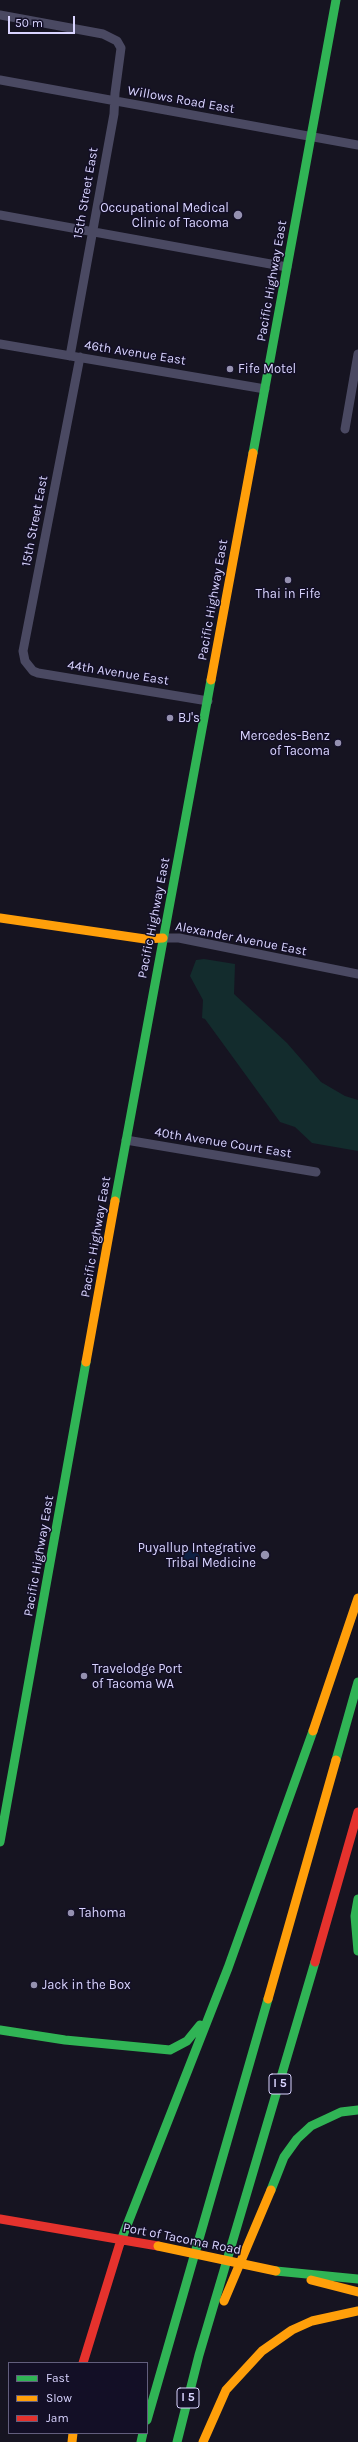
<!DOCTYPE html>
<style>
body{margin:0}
#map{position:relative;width:358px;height:2442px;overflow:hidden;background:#161421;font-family:Karla,sans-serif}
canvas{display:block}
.legend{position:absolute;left:8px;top:2362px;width:140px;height:72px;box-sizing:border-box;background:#130f26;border:1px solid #625e7d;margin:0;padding:5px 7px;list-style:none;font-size:12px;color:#d9d4ff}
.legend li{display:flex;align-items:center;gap:8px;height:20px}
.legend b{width:20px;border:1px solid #625e7d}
.scale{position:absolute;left:8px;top:16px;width:67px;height:18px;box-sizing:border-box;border:2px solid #d9d4ff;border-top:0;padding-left:5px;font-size:12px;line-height:14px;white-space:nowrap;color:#d9d4ff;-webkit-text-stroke:3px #130f26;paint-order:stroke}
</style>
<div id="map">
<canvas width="358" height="2442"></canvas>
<ul class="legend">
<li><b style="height:5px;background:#30b455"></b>Fast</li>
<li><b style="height:5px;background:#ff9f0a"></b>Slow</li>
<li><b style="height:5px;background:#e5322d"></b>Jam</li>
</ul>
<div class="scale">50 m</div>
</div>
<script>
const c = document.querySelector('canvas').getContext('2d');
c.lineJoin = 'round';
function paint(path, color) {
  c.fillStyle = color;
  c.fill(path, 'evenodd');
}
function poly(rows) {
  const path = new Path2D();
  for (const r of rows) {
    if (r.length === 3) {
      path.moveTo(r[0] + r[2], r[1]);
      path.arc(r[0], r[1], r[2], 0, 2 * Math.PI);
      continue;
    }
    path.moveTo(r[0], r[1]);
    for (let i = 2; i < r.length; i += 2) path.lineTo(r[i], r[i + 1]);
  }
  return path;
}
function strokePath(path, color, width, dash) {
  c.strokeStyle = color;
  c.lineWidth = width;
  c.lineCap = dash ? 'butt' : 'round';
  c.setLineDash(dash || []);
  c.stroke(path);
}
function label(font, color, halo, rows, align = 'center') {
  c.font = font + ' Karla,sans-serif';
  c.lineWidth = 3;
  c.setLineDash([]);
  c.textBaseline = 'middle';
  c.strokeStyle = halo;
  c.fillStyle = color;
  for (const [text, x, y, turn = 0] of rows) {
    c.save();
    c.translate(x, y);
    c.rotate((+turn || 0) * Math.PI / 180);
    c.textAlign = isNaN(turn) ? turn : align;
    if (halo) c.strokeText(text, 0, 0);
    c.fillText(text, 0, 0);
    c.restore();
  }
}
paint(poly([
 [204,959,235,964,234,994,287,1043,321,1082,345,1096,358,1100,358,1151,312,1143,295,1127,280,1122,205,1019,202,1018,203,1000,190,976,196,960]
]), '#132c2d');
paint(poly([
 [191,1559,9]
]), '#0d2144');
strokePath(poly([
 [0,15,103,34,117,41,121,48,115,93,114,114,70,356],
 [0,80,358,145],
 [0,215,287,267],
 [0,344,265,389],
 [80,357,23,651,25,661,33,671,38,673,208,701],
 [345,429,358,354],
 [163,938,179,938,358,974],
 [126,1140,316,1172]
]), '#4a4962', 9);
strokePath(poly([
 [253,453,336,0],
 [115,1201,211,680],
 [336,1760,358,1682],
 [0,1842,86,1362],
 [358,1899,355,1916,358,1951],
 [0,2030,65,2040,170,2050,187,2041,200,2025],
 [271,2190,284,2157,297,2139,311,2126,341,2112,358,2110],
 [120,2243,228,1968,313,1731],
 [276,2271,358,2279],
 [147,2420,268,1999],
 [141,2442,143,2433],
 [177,2442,199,2355,315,1962]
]), '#30b455', 9);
strokePath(poly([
 [211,680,253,453],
 [0,918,145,939,163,938],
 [86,1362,115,1201],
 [313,1731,358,1598],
 [268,1999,336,1760],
 [311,2280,358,2292],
 [224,2301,271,2190],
 [72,2442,73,2433],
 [203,2442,226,2390,262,2351,292,2330,312,2321,358,2311]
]), '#ff9f0a', 9);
strokePath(poly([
 [315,1962,358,1812],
 [0,2219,158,2246],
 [83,2363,120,2243]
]), '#e5322d', 9);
strokePath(poly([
 [158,2246,276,2271]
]), '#ff9f0a', 9);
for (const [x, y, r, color] of [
 [238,215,5,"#9591b1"],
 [230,369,4,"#9591b1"],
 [288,580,4,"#9591b1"],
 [170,718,4,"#9591b1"],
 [338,743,4,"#9591b1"],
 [265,1555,5,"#9591b1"],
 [84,1676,4,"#9591b1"],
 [71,1913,4,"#9591b1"],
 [34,1985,4,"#9591b1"]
]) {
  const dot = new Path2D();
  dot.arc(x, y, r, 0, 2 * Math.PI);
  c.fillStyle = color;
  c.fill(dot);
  strokePath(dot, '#130f26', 1.5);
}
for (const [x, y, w] of [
 [280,2084,22],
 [188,2398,22]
]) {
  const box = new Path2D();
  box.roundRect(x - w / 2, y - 10, w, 20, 3);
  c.fillStyle = '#130f26';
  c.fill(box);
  strokePath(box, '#d9d4ff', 1);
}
label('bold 12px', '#d9d4ff', null, [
 ["I 5",280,2084],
 ["I 5",188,2398]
]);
label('13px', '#d9d4ff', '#130f26', [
 ["Willows Road East",181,100,10],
 ["15th Street East",86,193,-80],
 ["Pacific Highway East",272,281,-80],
 ["46th Avenue East",135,353,9],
 ["15th Street East",35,521,-79],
 ["Pacific Highway East",213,600,-80],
 ["44th Avenue East",118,673,9],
 ["Pacific Highway East",154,918,-79],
 ["Alexander Avenue East",241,939,11],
 ["40th Avenue Court East",223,1143,9],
 ["Pacific Highway East",96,1237,-80],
 ["Pacific Highway East",39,1556,-80],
 ["Port of Tacoma Road",182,2239,11]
]);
label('13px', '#d9d4ff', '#130f26', [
 ["Occupational Medical",229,208,"right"],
 ["Clinic of Tacoma",229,223,"right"],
 ["Fife Motel",238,369],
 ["Thai in Fife",288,594,"center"],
 ["BJ's",178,718],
 ["Mercedes-Benz",330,736,"right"],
 ["of Tacoma",330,751,"right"],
 ["Puyallup Integrative",256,1548,"right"],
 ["Tribal Medicine",256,1563,"right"],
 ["Travelodge Port",92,1669],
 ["of Tacoma WA",92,1684],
 ["Tahoma",79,1913],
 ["Jack in the Box",42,1985]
], 'left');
</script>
